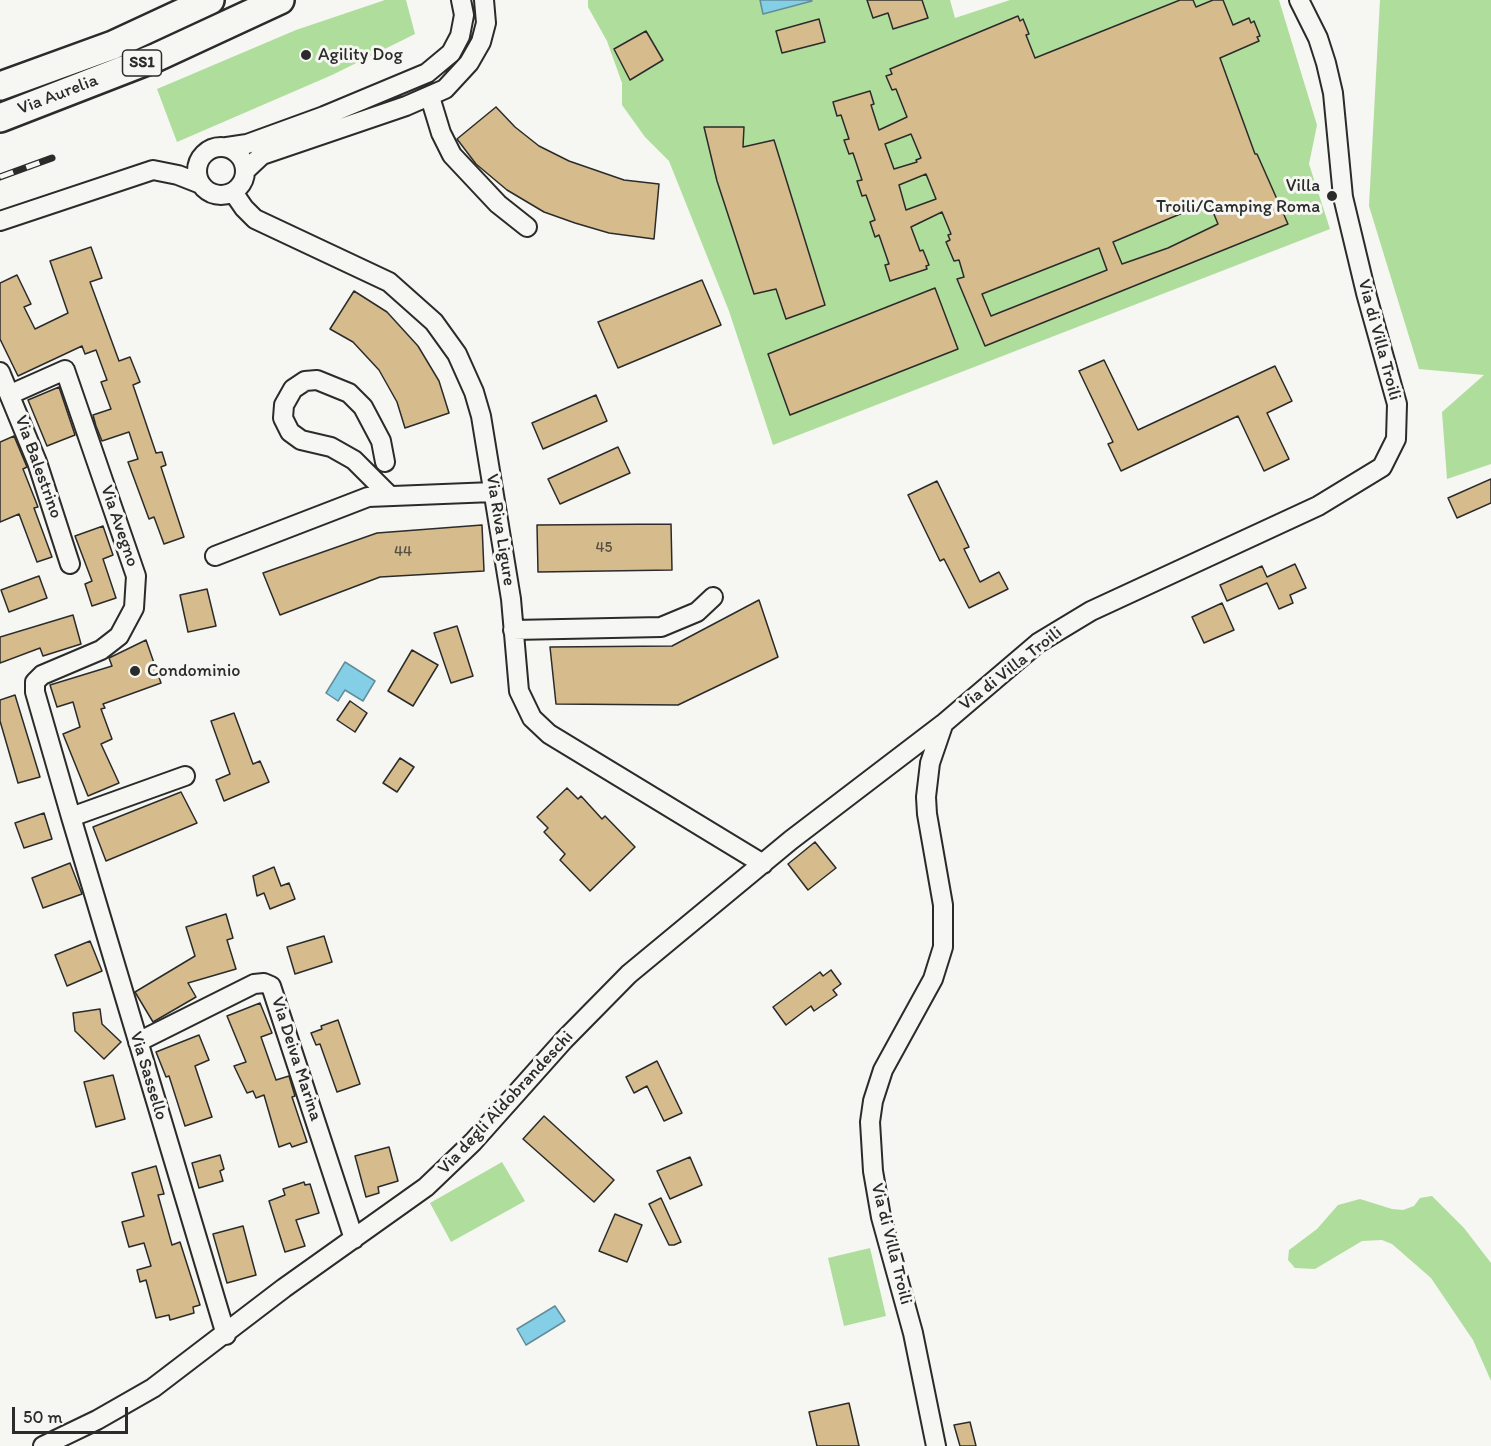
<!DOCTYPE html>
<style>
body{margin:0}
#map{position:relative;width:1491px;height:1446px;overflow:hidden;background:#f6f6f2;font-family:Itim,sans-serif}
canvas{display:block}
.scale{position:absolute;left:12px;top:1407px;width:116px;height:27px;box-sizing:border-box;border:3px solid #2b2b2b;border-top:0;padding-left:8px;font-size:18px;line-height:21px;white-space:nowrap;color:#2b2b2b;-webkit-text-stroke:4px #f6f6f2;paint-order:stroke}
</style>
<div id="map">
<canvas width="1491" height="1446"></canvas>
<div class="scale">50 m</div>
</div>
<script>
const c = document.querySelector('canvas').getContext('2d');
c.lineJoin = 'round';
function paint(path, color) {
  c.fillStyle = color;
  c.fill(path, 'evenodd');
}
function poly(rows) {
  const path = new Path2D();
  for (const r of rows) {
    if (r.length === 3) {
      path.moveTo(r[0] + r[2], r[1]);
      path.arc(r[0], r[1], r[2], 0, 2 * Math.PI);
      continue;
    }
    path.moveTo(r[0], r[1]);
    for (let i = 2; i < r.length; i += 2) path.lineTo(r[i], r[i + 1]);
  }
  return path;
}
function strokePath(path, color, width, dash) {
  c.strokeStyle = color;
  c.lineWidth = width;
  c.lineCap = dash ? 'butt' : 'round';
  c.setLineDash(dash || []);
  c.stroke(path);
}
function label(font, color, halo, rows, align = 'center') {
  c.font = font + ' Itim,sans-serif';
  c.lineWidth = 6;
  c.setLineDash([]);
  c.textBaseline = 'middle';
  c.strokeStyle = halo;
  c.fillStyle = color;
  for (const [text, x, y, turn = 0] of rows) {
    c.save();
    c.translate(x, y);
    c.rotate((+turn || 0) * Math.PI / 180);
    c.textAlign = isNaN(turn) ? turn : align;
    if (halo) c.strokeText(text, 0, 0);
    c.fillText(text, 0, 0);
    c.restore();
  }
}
paint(poly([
 [385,0,406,0,415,34,332,75,177,142,157,89,296,30],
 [588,0,950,0,955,18,1010,0,1279,0,1317,125,1309,164,1330,229,773,445,729,311,669,161,645,137,622,105,622,83,607,41,588,7],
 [1380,0,1491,0,1491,464,1447,479,1442,412,1484,375,1419,369,1369,206],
 [502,1162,525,1201,451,1242,430,1203],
 [1432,1196,1464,1228,1491,1263,1491,1381,1473,1340,1431,1278,1392,1244,1382,1240,1362,1241,1315,1269,1295,1268,1288,1260,1289,1250,1317,1229,1338,1205,1360,1199,1392,1209,1403,1210,1414,1206,1420,1198],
 [870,1248,886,1316,844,1326,828,1258]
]), '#afdd9c');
const water = poly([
 [760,0,811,0,812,1,763,14,760,0],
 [345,662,375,681,363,701,345,690,338,701,326,693,345,662],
 [555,1306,565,1321,526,1345,517,1329,555,1306]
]);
paint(water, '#85cfe6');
strokePath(water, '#618d9b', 1.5);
const building = poly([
 [867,0,922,0,928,18,893,29,888,13,873,18,867,0],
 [1180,0,1193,0,1196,7,1213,0,1223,0,1233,25,1249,18,1251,23,1254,21,1260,36,1257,37,1259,41,1220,58,1255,154,1257,154,1288,224,985,346,957,279,964,277,959,260,954,261,946,242,950,240,948,235,951,234,942,212,911,227,920,251,923,250,929,265,926,266,927,269,890,281,885,265,889,264,879,235,875,237,870,222,875,220,866,195,862,196,857,181,862,180,853,153,849,154,844,140,849,139,841,115,837,116,833,102,870,91,874,104,871,105,879,130,907,117,896,89,892,90,886,76,892,74,890,69,1018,16,1020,21,1023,19,1029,34,1026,35,1035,58,1180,0],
 [911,134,921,158,916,160,917,162,894,169,885,144,911,134],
 [926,174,936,199,906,210,899,185,926,174],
 [1209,202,1218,224,1168,248,1122,264,1113,242,1209,202],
 [1099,248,1107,270,991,316,982,294,1099,248],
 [819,19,825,42,782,53,776,31,819,19],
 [646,31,663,60,630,80,614,49,646,31],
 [496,107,515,127,539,146,569,161,624,180,659,184,654,239,609,233,575,223,544,212,507,190,476,164,457,139,496,107],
 [704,127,744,127,743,147,774,140,825,305,786,319,776,289,754,294,717,181,704,127],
 [91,247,102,278,90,282,119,361,130,357,140,382,133,385,156,453,162,452,166,465,161,467,184,537,164,544,154,517,149,519,128,462,138,459,129,432,102,441,96,426,93,415,111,409,101,382,107,380,96,350,85,354,82,346,18,376,0,339,0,283,17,275,31,304,24,307,35,329,68,313,50,261,91,247],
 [702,280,721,325,618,368,598,322,702,280],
 [935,288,958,349,790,415,768,354,935,288],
 [354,291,387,312,418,346,439,381,449,413,405,428,397,402,379,370,353,342,330,329,354,291],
 [1104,360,1138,430,1275,366,1292,401,1267,413,1289,459,1264,471,1238,416,1121,471,1108,444,1113,442,1079,371,1104,360],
 [59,387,75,435,47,446,28,400,59,387],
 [596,395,607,421,543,449,532,423,596,395],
 [14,436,27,467,23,469,38,507,34,508,52,557,37,562,19,514,0,522,0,442,14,436],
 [618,447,630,473,560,504,548,479,618,447],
 [1491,479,1491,503,1457,518,1448,498,1491,479],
 [937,481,969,547,964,549,980,582,999,572,1008,589,969,608,944,559,940,561,908,495,937,481],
 [671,524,672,570,538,572,537,525,671,524],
 [482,525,484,571,380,577,280,615,263,573,377,533,482,525],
 [103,526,113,555,103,559,116,598,92,606,85,584,92,581,75,536,103,526],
 [1295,564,1306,588,1290,595,1293,603,1279,609,1267,583,1227,601,1220,585,1262,566,1267,577,1295,564],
 [39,576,47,598,9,612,1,590,39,576],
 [207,589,216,626,188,632,180,595,207,589],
 [759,600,778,657,678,705,556,704,550,647,672,646,759,600],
 [1222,603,1234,630,1204,643,1192,617,1222,603],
 [73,615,81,644,43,656,40,648,0,663,0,637,73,615],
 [457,626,473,676,451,683,434,633,457,626],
 [146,640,161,683,103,704,105,708,101,709,112,739,101,744,119,783,88,796,63,734,80,727,73,702,57,707,50,685,112,666,109,658,146,640],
 [412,650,438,665,413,706,388,691,412,650],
 [15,695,40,777,18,783,0,721,0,700,15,695],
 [350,701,367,713,355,732,337,720,350,701],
 [234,713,253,764,260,761,269,782,224,801,216,780,230,774,211,721,234,713],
 [400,758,414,767,397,792,383,783,400,758],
 [567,788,578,799,581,796,602,819,605,816,635,847,590,891,560,860,565,854,544,832,548,828,537,817,567,788],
 [181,792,197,823,106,861,93,827,181,792],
 [44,813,52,839,24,848,15,823,44,813],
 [815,842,836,868,808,890,788,864,815,842],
 [70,863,82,894,43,908,32,878,70,863],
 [274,867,281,886,289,883,295,899,270,909,264,893,257,896,253,876,274,867],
 [226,914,233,938,227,940,236,969,188,983,196,997,153,1022,135,992,195,956,186,927,226,914],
 [324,936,332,962,295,974,287,947,324,936],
 [90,941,102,971,67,986,55,955,90,941],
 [831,970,841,984,833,990,837,995,814,1011,811,1006,786,1025,773,1007,820,972,823,976,831,970],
 [260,1003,272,1033,261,1037,276,1080,289,1076,295,1096,292,1097,307,1142,292,1147,290,1143,279,1147,264,1095,256,1098,253,1091,247,1093,234,1066,246,1062,227,1016,260,1003],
 [100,1009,102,1024,121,1042,104,1059,75,1031,73,1013,100,1009],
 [338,1020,360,1084,337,1092,320,1044,316,1045,311,1033,322,1029,321,1026,338,1020],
 [199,1035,209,1060,195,1066,212,1117,185,1126,169,1076,166,1077,156,1052,199,1035],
 [657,1061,682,1113,664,1121,647,1086,634,1093,626,1077,657,1061],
 [113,1075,125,1119,96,1127,84,1082,113,1075],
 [544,1116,614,1180,594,1202,523,1139,544,1116],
 [389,1147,398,1181,378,1187,379,1193,366,1197,355,1156,389,1147],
 [220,1155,224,1169,220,1171,223,1181,199,1188,192,1163,220,1155],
 [690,1157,702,1185,670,1199,657,1171,690,1157],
 [156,1166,164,1194,158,1195,172,1245,180,1242,200,1305,193,1307,194,1313,170,1320,169,1315,156,1318,146,1280,140,1282,137,1270,151,1266,144,1243,129,1247,122,1222,144,1216,132,1173,156,1166],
 [304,1182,305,1185,310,1184,319,1213,296,1220,305,1246,285,1252,269,1201,285,1195,283,1189,304,1182],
 [661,1198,681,1242,674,1245,669,1245,649,1204,661,1198],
 [615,1214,642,1225,627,1262,599,1251,615,1214],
 [243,1226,256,1275,227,1283,213,1234,243,1226],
 [849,1403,859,1446,817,1446,809,1412,849,1403],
 [970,1422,976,1446,960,1446,954,1425,970,1422]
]);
paint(building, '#d6bc8c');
strokePath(building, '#2b2b2b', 1.5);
const minor = poly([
 [430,97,441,133,452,155,498,204,527,227],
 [221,171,24],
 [227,147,247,144,324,116,427,73,451,53,460,36,464,15,461,0],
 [246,170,262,155,406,106,445,89,469,63,481,42,486,23,484,0],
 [233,192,244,208,255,219,389,282,434,322,457,354,474,392,481,416,511,599,519,691,532,718,549,734,763,864],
 [0,221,153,170,178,175,201,184],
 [0,372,37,462,70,564],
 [11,394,65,370,136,576,134,608,119,636,101,650,42,675,35,682,35,692,71,817,185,776],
 [385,462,381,441,363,407,349,393,317,380,305,381,293,389,284,405,283,418,290,432,301,440,331,447,354,460,390,496],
 [215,556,368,497,493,492],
 [513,630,661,627,697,612,713,597],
 [71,817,226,1335],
 [138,1042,254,984,264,983,271,986,354,1239],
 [43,1446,97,1420,153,1388,284,1288,426,1187,473,1142,564,1040,629,974,791,840,943,724,1038,643,1091,611,1318,506,1382,467,1396,439,1397,404,1366,293,1343,197,1333,93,1326,63,1318,38,1299,0],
 [936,1446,913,1333,881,1217,873,1171,870,1122,873,1101,883,1070,933,979,943,947,943,905,927,814,926,797,930,763,943,725]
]);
const highway = poly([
 [0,86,113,45,210,0],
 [0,118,157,57,280,0]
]);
strokePath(minor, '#2b2b2b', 22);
strokePath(highway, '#2b2b2b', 32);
strokePath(minor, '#f6f6f2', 18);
strokePath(highway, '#f6f6f2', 27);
const rail = poly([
 [0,177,52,158]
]);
strokePath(rail, '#2b2b2b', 7);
strokePath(rail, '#f6f6f2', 4.5, [14]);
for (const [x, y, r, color] of [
 [306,55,6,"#2b2b2b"],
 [1332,196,6,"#2b2b2b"],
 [135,671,6,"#2b2b2b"]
]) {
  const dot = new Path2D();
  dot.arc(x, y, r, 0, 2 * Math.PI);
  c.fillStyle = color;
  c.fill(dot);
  strokePath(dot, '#f6f6f2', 2);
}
label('15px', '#564f43', null, [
 ["45",604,548],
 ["44",403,552]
]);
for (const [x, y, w] of [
 [142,63,39]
]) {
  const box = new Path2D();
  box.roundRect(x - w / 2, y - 13, w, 26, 4.5);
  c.fillStyle = '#f6f6f2';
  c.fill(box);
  strokePath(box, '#2b2b2b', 1.5);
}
label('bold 16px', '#2b2b2b', null, [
 ["SS1",142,63]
]);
label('18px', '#2b2b2b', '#f6f6f2', [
 ["Agility Dog",318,55],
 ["Villa",1320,186,"right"],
 ["Troili/Camping Roma",1320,207,"right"],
 ["Condominio",147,671]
], 'left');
label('18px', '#2b2b2b', '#f6f6f2', [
 ["Via Aurelia",58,95,-21],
 ["Via di Villa Troili",1379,340,75],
 ["Via Balestrino",38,467,70],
 ["Via Avegno",119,526,71],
 ["Via Riva Ligure",500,530,81],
 ["Via di Villa Troili",1011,669,-38],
 ["Via Deiva Marina",296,1059,72],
 ["Via Sassello",148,1076,73],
 ["Via degli Aldobrandeschi",506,1103,-47],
 ["Via di Villa Troili",891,1244,76]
]);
</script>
